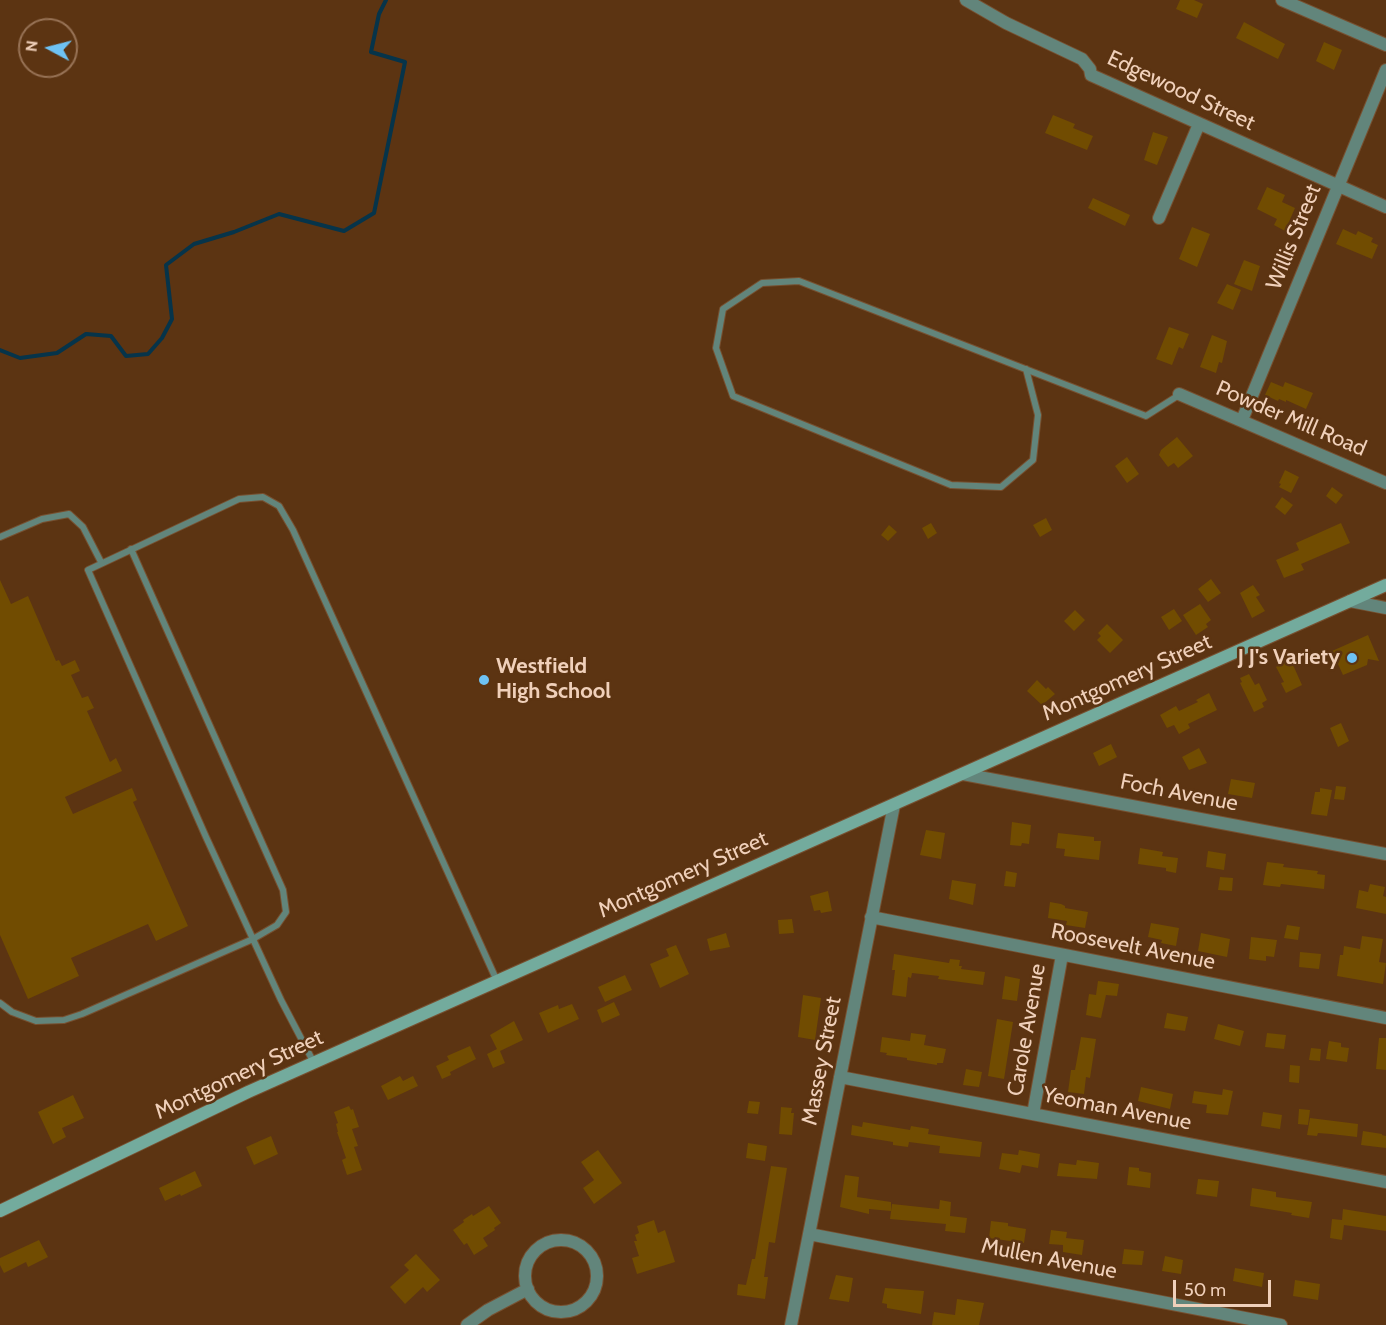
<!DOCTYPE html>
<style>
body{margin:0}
#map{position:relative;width:1386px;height:1325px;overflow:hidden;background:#5c3412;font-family:Cabin,sans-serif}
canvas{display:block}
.north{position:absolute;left:18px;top:18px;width:60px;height:60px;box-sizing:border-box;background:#5c3412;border:2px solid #977255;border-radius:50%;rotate:277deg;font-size:16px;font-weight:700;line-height:24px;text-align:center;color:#f0d0ba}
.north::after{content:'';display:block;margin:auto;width:21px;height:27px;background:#6ec2f3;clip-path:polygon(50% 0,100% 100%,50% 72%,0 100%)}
.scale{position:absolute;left:1173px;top:1280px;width:98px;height:27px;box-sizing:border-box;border:3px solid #f0d0ba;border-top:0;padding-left:8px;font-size:18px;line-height:21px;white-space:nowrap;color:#f0d0ba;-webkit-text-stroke:4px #5c3412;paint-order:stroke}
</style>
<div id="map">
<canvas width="1386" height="1325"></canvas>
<div class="north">N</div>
<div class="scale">50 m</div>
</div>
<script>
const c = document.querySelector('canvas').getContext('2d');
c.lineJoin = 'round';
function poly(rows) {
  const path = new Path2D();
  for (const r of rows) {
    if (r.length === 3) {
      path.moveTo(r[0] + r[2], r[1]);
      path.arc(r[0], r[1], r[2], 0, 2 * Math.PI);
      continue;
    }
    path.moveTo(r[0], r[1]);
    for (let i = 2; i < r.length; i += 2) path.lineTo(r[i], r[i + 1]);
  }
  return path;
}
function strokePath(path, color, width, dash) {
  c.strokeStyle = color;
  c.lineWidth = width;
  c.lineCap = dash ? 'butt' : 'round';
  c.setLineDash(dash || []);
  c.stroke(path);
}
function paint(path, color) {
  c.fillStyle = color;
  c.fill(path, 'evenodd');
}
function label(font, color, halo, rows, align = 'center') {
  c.font = font + ' Cabin,sans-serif';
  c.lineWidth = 5;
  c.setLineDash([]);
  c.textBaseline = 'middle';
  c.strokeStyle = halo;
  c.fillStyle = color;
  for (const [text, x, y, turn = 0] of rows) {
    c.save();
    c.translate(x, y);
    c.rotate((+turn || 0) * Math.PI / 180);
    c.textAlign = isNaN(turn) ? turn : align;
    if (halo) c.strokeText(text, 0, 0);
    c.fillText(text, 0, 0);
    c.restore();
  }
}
strokePath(poly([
 [0,350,20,358,57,353,86,334,111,336,126,356,148,354,162,338,172,319,166,265,194,244,234,232,279,214,344,231,374,213,405,62,371,52,379,14,386,0]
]), '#06344a', 4);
paint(poly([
 [1180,0,1194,0,1203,4,1197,18,1176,9],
 [1244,22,1285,44,1278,59,1236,38],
 [1324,42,1342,50,1334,70,1316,61],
 [1053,115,1075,124,1073,128,1093,136,1087,150,1045,133],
 [1153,132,1168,137,1157,165,1144,160],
 [1267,187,1285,195,1282,202,1295,208,1285,231,1274,225,1277,219,1257,209],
 [1093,198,1130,215,1125,226,1088,208],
 [1192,227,1210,234,1197,267,1179,259],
 [1343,229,1356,235,1358,231,1373,238,1371,242,1378,245,1372,259,1336,244],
 [1244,260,1260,266,1252,291,1234,284],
 [1227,284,1241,290,1233,310,1217,303],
 [1169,327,1189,334,1183,349,1179,347,1172,365,1156,359],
 [1212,335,1227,341,1222,363,1219,362,1216,373,1200,367],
 [1271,382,1283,387,1285,382,1313,393,1306,409,1286,400,1286,402,1279,399,1278,401,1265,395],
 [1177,437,1193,456,1178,468,1174,463,1168,467,1159,455,1161,450],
 [1127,457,1139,474,1127,483,1115,466],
 [1285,470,1299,477,1291,493,1279,487,1281,484,1279,483],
 [1332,487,1343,495,1336,504,1326,496],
 [1282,497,1293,505,1285,515,1275,507],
 [1046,518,1052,530,1040,537,1033,525],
 [931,523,937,533,928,539,922,528],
 [1341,523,1350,543,1301,564,1304,570,1284,578,1276,560,1299,550,1296,543],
 [889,525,897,532,888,541,881,535],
 [1211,579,1221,593,1208,602,1198,589],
 [0,580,11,604,28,596,56,661,59,660,62,666,75,660,80,671,71,675,82,698,88,696,94,708,87,711,110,762,116,758,122,771,65,797,73,814,132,788,137,800,133,802,188,926,156,941,148,924,71,958,79,976,28,999,0,935],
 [1253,585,1260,595,1256,597,1265,611,1252,618,1240,593],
 [1200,604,1211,620,1206,624,1208,627,1196,635,1183,615],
 [1174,609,1182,621,1169,630,1161,617],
 [1075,610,1085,620,1074,631,1064,621],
 [1107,624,1123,640,1110,653,1097,640,1101,636,1098,633],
 [1368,635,1379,661,1368,659,1367,665,1343,675,1332,651],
 [1289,656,1302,685,1286,693,1281,683,1284,682,1276,667,1278,666,1276,663],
 [1249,674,1255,685,1259,683,1267,700,1262,703,1264,707,1254,712,1240,683,1242,682,1240,678],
 [1037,680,1046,689,1048,687,1055,694,1042,705,1027,691],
 [1209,693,1217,710,1188,724,1190,728,1179,734,1174,725,1167,728,1160,715,1176,706,1179,711,1198,702,1196,700],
 [1341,723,1349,741,1338,747,1330,728],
 [1111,744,1117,757,1099,766,1093,753],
 [1199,748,1207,763,1189,770,1182,757],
 [1231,779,1255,783,1252,798,1228,794],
 [1336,786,1346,787,1344,800,1334,799],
 [1320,788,1332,790,1327,816,1311,814,1315,792,1320,792],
 [1012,822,1031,825,1029,844,1022,843,1021,846,1010,845],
 [926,830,945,833,941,859,920,855],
 [1058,833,1094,837,1094,841,1101,841,1099,860,1064,856,1065,849,1056,848],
 [1140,848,1163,852,1162,856,1178,858,1176,873,1166,871,1166,868,1138,864],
 [1208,851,1226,854,1224,870,1206,867],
 [1267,862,1284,864,1283,867,1318,871,1317,874,1325,875,1324,889,1281,884,1280,887,1263,885],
 [1006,871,1017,873,1015,887,1004,886],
 [1220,877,1233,878,1232,891,1218,890],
 [952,880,976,884,973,905,949,899],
 [1370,884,1385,887,1383,896,1386,897,1386,914,1356,908,1359,890,1368,892],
 [828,891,832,911,821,913,820,910,814,911,810,896],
 [1050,902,1061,904,1065,906,1065,908,1088,912,1085,928,1066,925,1067,921,1048,918],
 [792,919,794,933,779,934,778,920],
 [1151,923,1179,928,1176,946,1161,943,1162,940,1148,937],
 [1287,925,1300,927,1298,940,1284,938],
 [726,933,730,947,710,951,707,939],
 [1201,933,1230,939,1227,957,1198,951],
 [1362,936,1383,939,1379,962,1386,963,1383,984,1337,976,1340,955,1343,955,1344,946,1360,949],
 [1251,937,1277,940,1274,957,1266,956,1266,961,1249,959],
 [676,945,689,974,660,988,650,964,669,956,666,949],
 [1300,952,1321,954,1319,969,1299,967],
 [894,954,949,963,950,959,960,960,959,966,962,966,961,969,985,972,983,985,938,979,939,976,912,973,911,978,908,977,906,997,892,995,895,970,892,970],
 [625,975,632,990,605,1002,598,987],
 [1005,976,1020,979,1017,1001,1002,999],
 [1098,981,1119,984,1117,996,1106,995,1101,1018,1086,1015,1089,994,1096,995],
 [803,995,821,998,815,1040,798,1037],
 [614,1002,620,1015,602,1023,597,1010],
 [572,1004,579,1019,548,1033,539,1013,558,1005,559,1009],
 [1167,1013,1188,1017,1185,1031,1164,1028],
 [997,1019,1013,1022,1004,1079,988,1076],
 [514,1021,523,1040,500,1051,505,1063,493,1068,487,1054,497,1049,490,1035],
 [1218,1024,1244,1031,1240,1046,1214,1039],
 [911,1033,926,1035,924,1045,946,1049,943,1063,937,1063,937,1065,907,1060,907,1058,886,1055,887,1053,880,1052,882,1037,910,1041],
 [1267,1033,1286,1035,1284,1049,1265,1047],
 [1081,1037,1096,1039,1090,1078,1086,1077,1084,1094,1068,1092,1071,1070,1075,1070],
 [1379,1038,1386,1038,1386,1070,1376,1069],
 [1329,1041,1341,1043,1341,1047,1349,1048,1347,1062,1326,1059],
 [470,1046,476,1059,450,1072,451,1075,442,1079,436,1066,449,1060,447,1056],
 [1311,1048,1321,1049,1320,1061,1309,1060],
 [1290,1065,1300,1066,1299,1083,1289,1082],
 [966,1069,982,1072,979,1087,963,1085],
 [400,1076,403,1081,413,1076,418,1086,388,1100,381,1086],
 [1141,1087,1173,1094,1170,1109,1138,1101],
 [1223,1089,1233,1091,1228,1115,1206,1113,1207,1105,1192,1103,1194,1091,1222,1095],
 [73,1095,84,1118,62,1128,66,1137,53,1144,38,1112],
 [749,1101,760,1102,758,1114,747,1113],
 [349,1106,351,1110,353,1109,359,1127,352,1129,358,1146,354,1147,362,1170,347,1175,342,1160,346,1158,337,1132,338,1132,336,1124,338,1123,334,1112],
 [781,1107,792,1108,791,1113,794,1113,792,1135,779,1134],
 [1299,1109,1310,1110,1308,1125,1298,1124],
 [1263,1112,1282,1115,1280,1129,1261,1126],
 [1310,1118,1358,1124,1357,1137,1331,1134,1318,1133,1317,1136,1307,1135],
 [863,1122,910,1130,911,1126,929,1129,928,1134,982,1142,980,1157,939,1153,940,1146,909,1142,908,1147,893,1145,893,1142,851,1135,852,1125,862,1127],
 [1363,1131,1382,1134,1382,1135,1386,1136,1386,1148,1361,1145],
 [271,1136,278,1154,254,1165,246,1147],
 [748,1143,767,1146,765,1161,746,1158],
 [598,1150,622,1183,594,1204,583,1188,594,1180,581,1162],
 [1019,1150,1040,1154,1038,1168,1022,1165,1020,1173,999,1169,1002,1153,1018,1155],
 [1077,1160,1099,1163,1097,1179,1057,1176,1059,1163,1076,1165],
 [771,1166,787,1168,775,1243,769,1242,764,1277,768,1277,765,1299,737,1295,738,1284,746,1285,752,1259,755,1259],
 [1129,1167,1139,1168,1139,1171,1151,1173,1150,1188,1127,1185],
 [195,1171,202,1186,181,1196,180,1194,165,1201,159,1188],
 [845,1175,859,1177,857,1197,891,1202,891,1211,869,1209,869,1214,840,1207],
 [1198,1179,1219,1181,1217,1197,1196,1194],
 [1252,1188,1276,1192,1276,1197,1312,1202,1309,1218,1291,1215,1292,1213,1250,1206],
 [940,1200,951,1202,950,1216,967,1218,965,1233,945,1231,946,1224,890,1219,892,1204,939,1209],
 [489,1206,501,1223,494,1228,495,1230,483,1238,488,1246,474,1255,467,1243,464,1245,453,1230,464,1222,463,1220,472,1214,473,1216],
 [1343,1209,1386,1216,1386,1231,1344,1225,1342,1240,1330,1238,1332,1219,1342,1220],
 [654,1220,658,1233,665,1230,675,1262,637,1274,632,1258,639,1256,634,1241,637,1241,635,1235,639,1233,637,1226],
 [991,1221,1008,1223,1008,1226,1026,1229,1024,1243,989,1238],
 [1051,1230,1067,1232,1066,1238,1084,1240,1082,1255,1063,1252,1063,1245,1049,1244],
 [39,1240,48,1257,28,1267,26,1262,4,1273,0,1265,0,1258],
 [1124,1249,1144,1251,1142,1265,1122,1264],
 [416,1254,440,1280,427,1292,423,1287,405,1304,390,1287,409,1270,404,1265],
 [1165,1256,1183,1260,1181,1274,1162,1271],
 [1235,1268,1264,1273,1262,1287,1233,1281],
 [836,1275,853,1278,849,1302,829,1299],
 [1295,1280,1320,1284,1318,1300,1293,1296],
 [885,1288,924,1291,921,1314,887,1308,887,1304,882,1303],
 [957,1299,984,1303,979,1325,932,1325,934,1312,955,1315]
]), '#714c01');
const service = poly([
 [1026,369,1038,415,1033,460,1001,487,951,485,733,396,716,348,723,309,762,283,799,281,1146,416,1179,395],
 [0,537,42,519,69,514,83,527,101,562],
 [0,1003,12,1012,36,1021,64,1020,82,1014,253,939,277,925,286,912,283,890,131,549],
 [314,1063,281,1000,206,837,88,570,239,499,263,497,279,506,293,530,497,981]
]);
const minor = poly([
 [966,0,1006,23,1082,59,1090,69,1091,75,1386,207],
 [1282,0,1386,45],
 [1159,218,1199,124],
 [1179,394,1386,483],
 [1242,420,1386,70],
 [1350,601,1386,608],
 [963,774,1386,854],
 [871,917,1386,1018],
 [840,1077,1386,1182],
 [1033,1114,1062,955],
 [809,1234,1281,1325],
 [561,1276,36],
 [467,1325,488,1310,528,1289],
 [791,1325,894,805]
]);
const secondary = poly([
 [0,1211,248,1092,1386,585]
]);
strokePath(service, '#775030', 8);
strokePath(minor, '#775030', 14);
strokePath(secondary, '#775030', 14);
strokePath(service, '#62857b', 6);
strokePath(minor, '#62857b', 12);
strokePath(secondary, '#73ab9d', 12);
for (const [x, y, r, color] of [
 [1352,658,6,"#6ec2f3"],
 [484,680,6,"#6ec2f3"]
]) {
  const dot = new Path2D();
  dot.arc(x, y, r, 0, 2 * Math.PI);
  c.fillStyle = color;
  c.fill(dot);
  strokePath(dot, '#5c3412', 2);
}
label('22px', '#f0d0ba', '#5c3412', [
 ["Edgewood Street",1181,91,25],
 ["Willis Street",1294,237,-68],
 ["Powder Mill Road",1291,419,23],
 ["Montgomery Street",1127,678,-24],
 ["Foch Avenue",1179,793,11],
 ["Montgomery Street",683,875,-24],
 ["Roosevelt Avenue",1133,947,11],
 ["Carole Avenue",1027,1030,-80],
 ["Massey Street",822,1061,-79],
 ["Montgomery Street",239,1075,-25],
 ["Yeoman Avenue",1117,1109,11],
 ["Mullen Avenue",1049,1259,11]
]);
label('bold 22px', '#f0d0ba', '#5c3412', [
 ["J J's Variety",1340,658],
 ["Westfield",496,667,"left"],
 ["High School",496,692,"left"]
], 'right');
</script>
